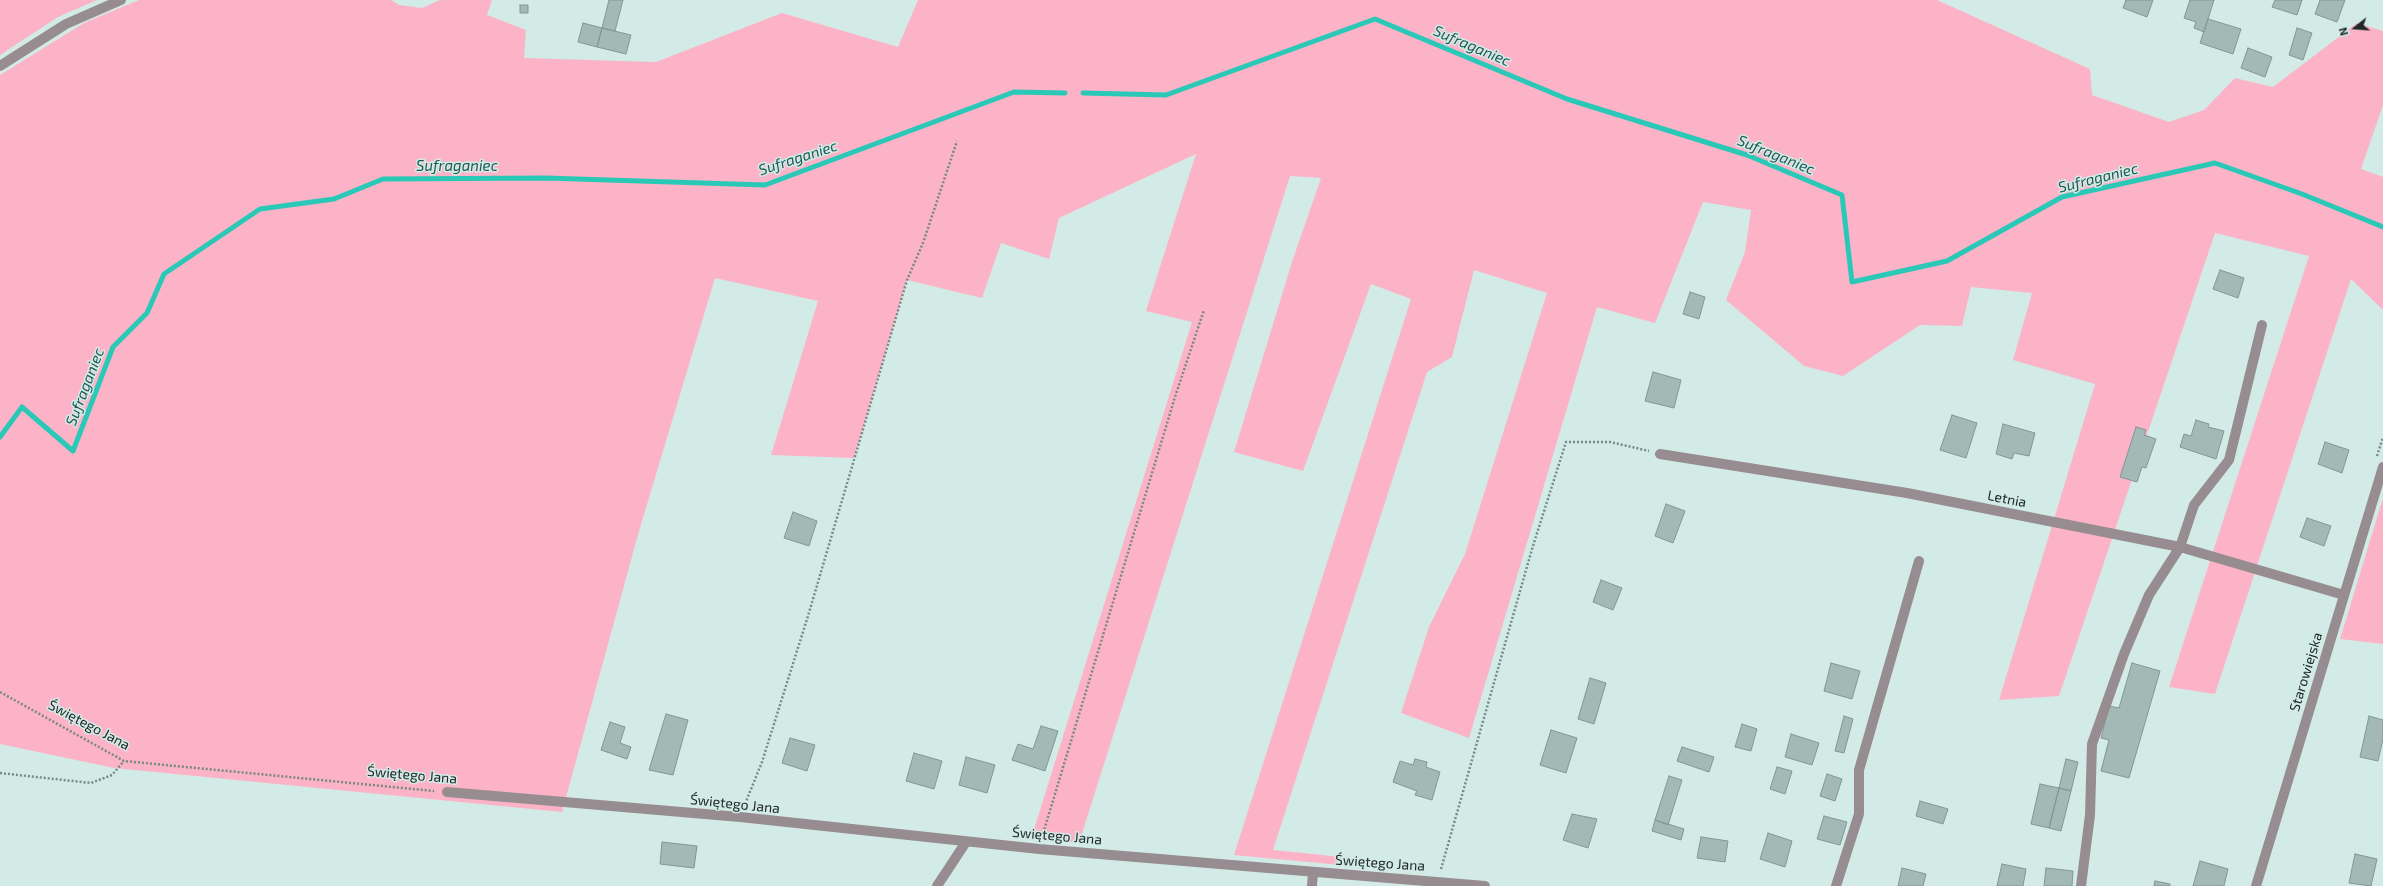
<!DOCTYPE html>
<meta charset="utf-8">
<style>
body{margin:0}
#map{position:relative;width:2383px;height:886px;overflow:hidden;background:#d3ebe7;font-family:"Exo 2",sans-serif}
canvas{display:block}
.north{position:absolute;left:2335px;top:8px;width:40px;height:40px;-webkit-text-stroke:3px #d3ebe7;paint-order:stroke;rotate:253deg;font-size:11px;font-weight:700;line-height:16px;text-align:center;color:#212a28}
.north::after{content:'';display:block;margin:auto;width:14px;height:18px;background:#212a28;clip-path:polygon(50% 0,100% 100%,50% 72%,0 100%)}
</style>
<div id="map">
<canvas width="2383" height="886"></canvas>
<div class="north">N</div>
</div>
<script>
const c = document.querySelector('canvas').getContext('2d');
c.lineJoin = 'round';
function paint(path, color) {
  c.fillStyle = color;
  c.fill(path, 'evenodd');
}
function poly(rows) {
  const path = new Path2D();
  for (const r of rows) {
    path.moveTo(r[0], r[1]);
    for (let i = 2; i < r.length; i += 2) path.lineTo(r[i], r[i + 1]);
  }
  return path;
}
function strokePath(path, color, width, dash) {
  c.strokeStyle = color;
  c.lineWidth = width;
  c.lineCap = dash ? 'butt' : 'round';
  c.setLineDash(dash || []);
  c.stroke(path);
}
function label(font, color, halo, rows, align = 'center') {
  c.font = font + ' "Exo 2",sans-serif';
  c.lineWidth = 3;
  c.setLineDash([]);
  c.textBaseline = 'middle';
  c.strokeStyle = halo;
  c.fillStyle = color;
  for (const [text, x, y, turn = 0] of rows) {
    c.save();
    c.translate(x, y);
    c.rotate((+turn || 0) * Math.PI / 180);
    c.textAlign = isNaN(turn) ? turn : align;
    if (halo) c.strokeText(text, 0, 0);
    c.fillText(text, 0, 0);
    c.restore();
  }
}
paint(poly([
 [0,0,97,0,58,17,0,55],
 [139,0,391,0,399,5,422,8,440,0,492,0,487,15,526,30,524,58,656,62,782,13,898,47,918,0,1937,0,2090,69,2092,95,2169,122,2204,110,2235,78,2273,87,2357,23,2383,31,2383,105,2361,169,2383,177,2383,310,2351,279,2215,694,2169,687,2309,256,2215,233,2059,696,1999,700,2095,384,2013,360,2032,293,1971,287,1962,326,1920,325,1843,376,1804,366,1726,300,1745,252,1751,210,1703,202,1655,323,1597,307,1469,738,1401,713,1429,627,1465,554,1547,293,1474,270,1452,357,1427,372,1273,850,1352,858,1351,866,1234,855,1411,299,1371,284,1303,471,1234,452,1292,262,1321,178,1290,176,1079,843,1031,839,1192,322,1146,311,1196,154,1059,218,1049,259,1001,243,982,298,907,280,854,458,771,455,818,301,715,278,639,531,562,812,114,768,0,744,0,75,84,23],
 [2383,498,2383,644,2340,639]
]), '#fcb3c7');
strokePath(poly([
 [1083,93,1166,95,1375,19,1567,99,1747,155,1842,195,1852,282,1947,261,2062,197,2215,163,2302,194,2383,227],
 [0,437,22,407,73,451,113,347,147,313,164,274,260,209,334,199,383,179,546,178,765,185,1014,92,1065,93]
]), '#2ac8b7', 5);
const building = poly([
 [609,0,623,0,615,31,602,28,609,0],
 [2126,0,2153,0,2147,17,2123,8,2126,0],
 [2190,0,2214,0,2204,32,2194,28,2196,22,2184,18,2190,0],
 [2275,0,2302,0,2297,15,2272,7,2275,0],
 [2320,0,2345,0,2337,22,2315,14,2320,0],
 [520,5,528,5,528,13,520,13,520,5],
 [2208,19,2241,29,2233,54,2200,43,2208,19],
 [583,23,602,28,597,47,578,42,583,23],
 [602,28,631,35,626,54,597,47,602,28],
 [2297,28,2312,33,2303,60,2289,55,2297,28],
 [2248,48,2272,57,2265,77,2241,68,2248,48],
 [2220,270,2244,278,2238,298,2213,289,2220,270],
 [1690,292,1705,297,1699,319,1683,314,1690,292],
 [1653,372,1681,380,1674,408,1645,401,1653,372],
 [1952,415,1977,423,1966,458,1940,450,1952,415],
 [2196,420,2209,424,2208,427,2224,431,2216,459,2180,447,2184,434,2191,436,2196,420],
 [2003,424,2035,433,2029,456,2014,453,2012,459,1996,454,2003,424],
 [2136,427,2146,430,2144,435,2156,439,2146,468,2142,467,2137,482,2120,477,2136,427],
 [2325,442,2349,450,2342,473,2318,464,2325,442],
 [1666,504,1685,511,1673,543,1655,536,1666,504],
 [793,512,817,521,809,546,784,538,793,512],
 [2307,518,2331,526,2324,546,2300,537,2307,518],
 [1601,580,1622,588,1613,610,1593,602,1601,580],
 [1831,663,1860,671,1852,699,1824,691,1831,663],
 [2132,663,2160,671,2129,778,2101,771,2109,740,2101,738,2109,706,2119,708,2132,663],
 [1590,678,1606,683,1594,724,1578,719,1590,678],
 [666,714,688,720,673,775,649,770,666,714],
 [1844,716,1853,719,1844,753,1835,751,1844,716],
 [2369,716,2383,720,2383,739,2378,761,2360,757,2369,716],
 [610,722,625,727,620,743,631,747,627,759,601,750,610,722],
 [1742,724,1757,729,1751,751,1735,747,1742,724],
 [1041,726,1058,731,1045,771,1012,760,1018,744,1033,749,1041,726],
 [1551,730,1577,738,1566,773,1540,765,1551,730],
 [1791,734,1819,743,1812,765,1785,757,1791,734],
 [790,738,815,745,807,771,782,763,790,738],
 [1682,747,1714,757,1709,772,1677,761,1682,747],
 [914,753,942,761,934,789,906,781,914,753],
 [966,757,995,765,987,793,959,785,966,757],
 [1415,759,1427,762,1426,767,1440,772,1432,800,1415,795,1417,791,1393,782,1400,761,1413,765,1415,759],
 [2066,759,2078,762,2071,791,2059,788,2066,759],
 [1777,767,1792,771,1785,794,1770,789,1777,767],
 [1827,774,1842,779,1835,801,1820,796,1827,774],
 [1669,776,1682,780,1668,825,1655,820,1669,776],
 [2040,784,2059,788,2049,828,2031,824,2040,784],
 [2059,788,2071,791,2061,831,2049,828,2059,788],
 [1920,801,1948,809,1943,824,1916,816,1920,801],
 [1572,814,1597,819,1588,848,1563,840,1572,814],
 [1824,816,1847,822,1840,845,1817,839,1824,816],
 [1655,820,1684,829,1681,840,1652,831,1655,820],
 [1768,833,1792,841,1785,867,1760,859,1768,833],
 [1701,837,1728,841,1725,862,1697,858,1701,837],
 [662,842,697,846,694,868,660,864,662,842],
 [2355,854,2377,859,2371,886,2349,883,2355,854],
 [2200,861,2228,869,2224,886,2193,886,2200,861],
 [2002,864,2026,869,2023,886,1997,886,2002,864],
 [1902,868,1926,874,1923,886,1898,886,1902,868],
 [2046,868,2073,871,2072,886,2044,886,2046,868],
 [2155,881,2170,884,2170,886,2154,886,2155,881]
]);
paint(building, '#a3b9b5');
strokePath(building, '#819794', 1);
strokePath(poly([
 [2377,456,2383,437],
 [0,692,124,761,434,791],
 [0,773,91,783,112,775,124,761],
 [745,804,762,762,808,616,907,280,923,243,957,141],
 [1042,837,1175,397,1204,310],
 [1441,869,1532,549,1566,442,1610,442,1649,451]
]), '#788885', 2.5, [2, 2]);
strokePath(poly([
 [0,66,66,24,121,0],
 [1660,454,1907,493,2180,547,2344,595],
 [447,792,740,817,1039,849,1485,886],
 [937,886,966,842],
 [1312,886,1313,872],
 [1836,886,1859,814,1859,770,1919,561],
 [2081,886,2090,815,2092,744,2124,654,2149,595,2180,547,2194,505,2229,460,2262,325],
 [2256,886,2383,467]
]), '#978d90', 10);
label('14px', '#212a28', '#d3ebe7', [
 ["Letnia",2007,499,11],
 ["Starowiejska",2306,672,-73],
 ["Świętego Jana",89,725,28],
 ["Świętego Jana",412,775,5],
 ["Świętego Jana",735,804,6],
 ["Świętego Jana",1057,836,5],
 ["Świętego Jana",1380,863,4]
]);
label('italic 15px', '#1d5952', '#d3ebe7', [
 ["Sufraganiec",1472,46,23],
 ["Sufraganiec",1776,155,22],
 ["Sufraganiec",798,158,-18],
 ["Sufraganiec",457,166],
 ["Sufraganiec",2098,178,-14],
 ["Sufraganiec",85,387,-69]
]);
</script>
